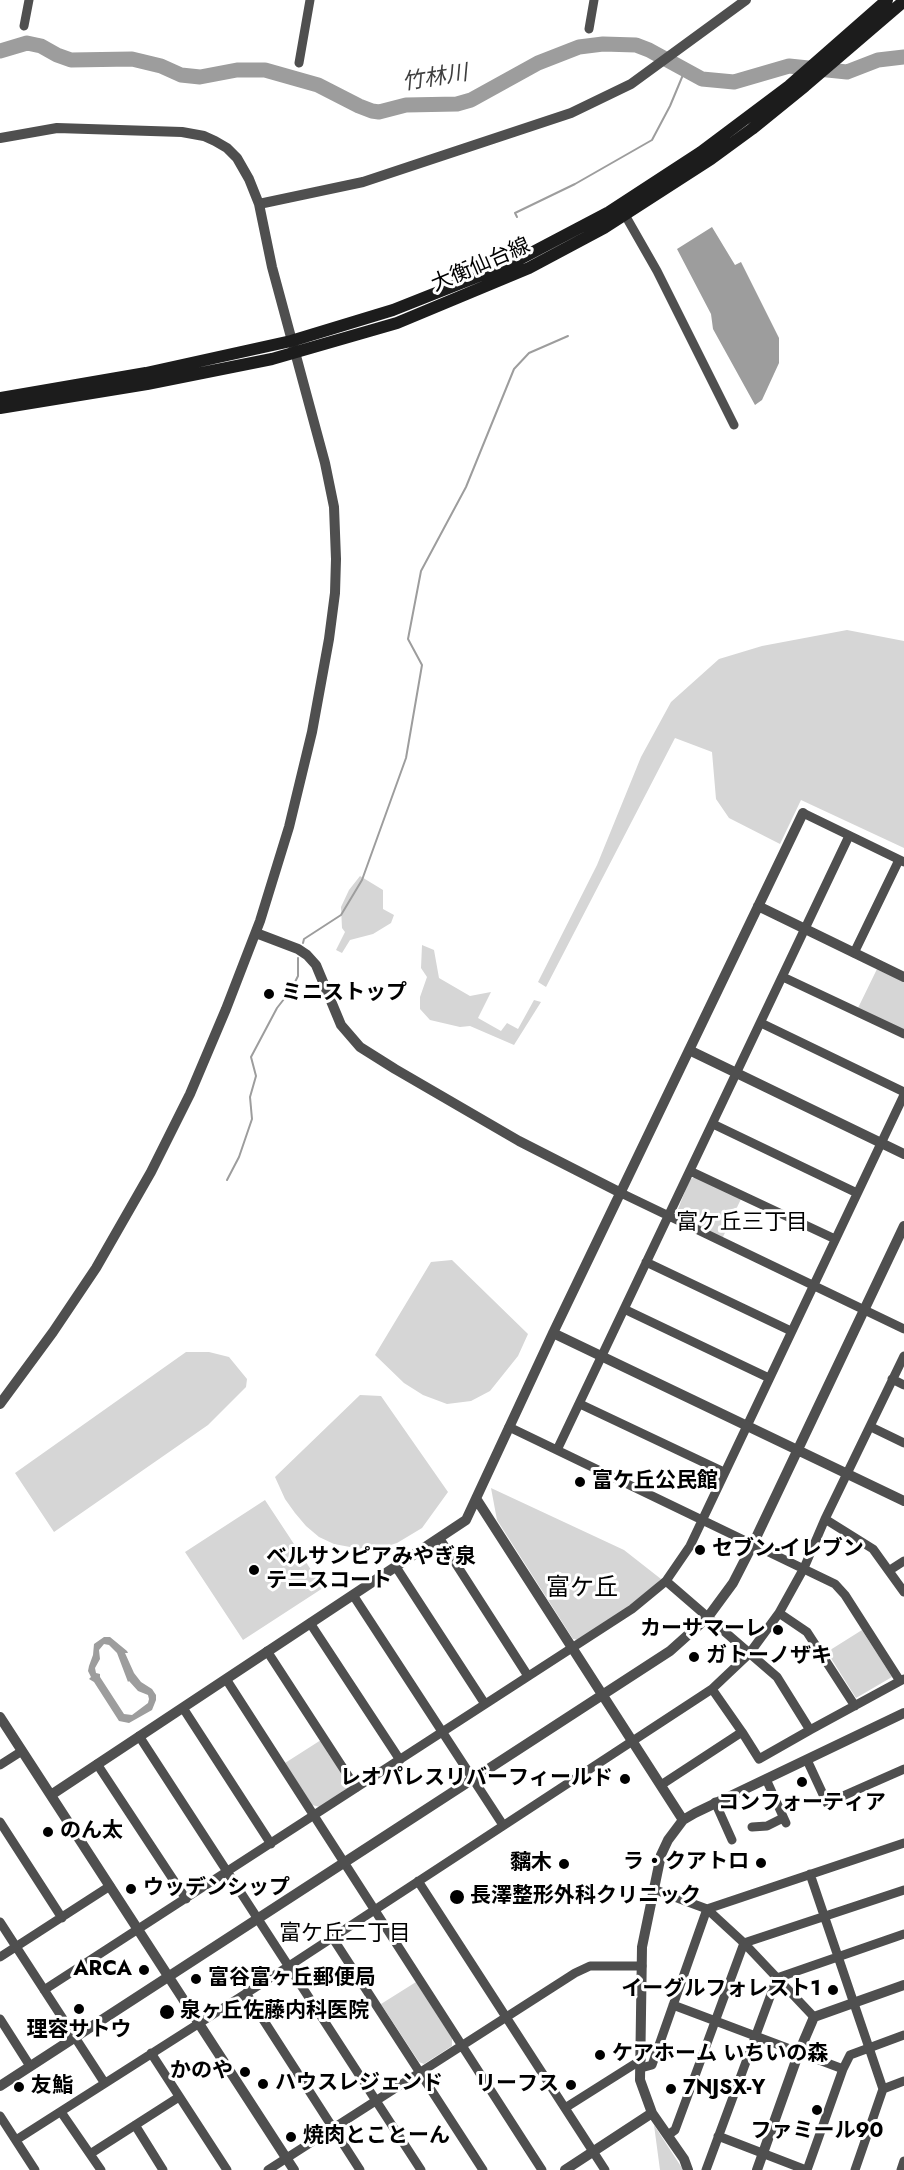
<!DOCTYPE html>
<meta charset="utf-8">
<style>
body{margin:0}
canvas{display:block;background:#fff}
</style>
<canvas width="904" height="2170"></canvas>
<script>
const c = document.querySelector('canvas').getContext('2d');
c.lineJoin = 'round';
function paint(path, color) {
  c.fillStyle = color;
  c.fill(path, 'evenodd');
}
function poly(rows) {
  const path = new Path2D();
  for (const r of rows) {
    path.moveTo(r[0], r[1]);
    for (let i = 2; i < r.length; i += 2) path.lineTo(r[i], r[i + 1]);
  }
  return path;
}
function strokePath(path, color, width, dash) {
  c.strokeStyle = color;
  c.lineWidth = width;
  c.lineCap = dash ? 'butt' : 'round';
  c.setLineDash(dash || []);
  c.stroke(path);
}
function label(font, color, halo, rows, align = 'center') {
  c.font = font + ' Jost,"Noto Sans JP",sans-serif';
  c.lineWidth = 6;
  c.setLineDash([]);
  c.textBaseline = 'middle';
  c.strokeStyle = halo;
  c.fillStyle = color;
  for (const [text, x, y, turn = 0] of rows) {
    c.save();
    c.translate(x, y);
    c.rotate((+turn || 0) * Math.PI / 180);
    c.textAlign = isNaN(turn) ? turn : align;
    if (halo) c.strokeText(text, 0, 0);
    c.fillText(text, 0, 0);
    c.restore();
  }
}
paint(poly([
 [847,630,904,641,904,848,801,800,780,844,729,818,716,799,712,752,675,738,546,987,538,982,597,865,641,757,671,702,719,659,762,646],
 [360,876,383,890,383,909,394,915,391,923,373,934,350,940,342,953,336,950,345,932,342,928,341,907,349,890],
 [422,945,434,950,439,978,470,996,491,992,478,1018,501,1031,507,1023,518,1029,534,1000,541,1002,514,1045,470,1026,460,1027,430,1020,420,1009,420,997,427,977,421,968],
 [877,969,904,982,904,1030,858,1008],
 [696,1177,741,1199,722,1239,676,1214,690,1179],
 [452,1260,528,1334,518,1356,490,1391,471,1401,447,1404,423,1395,404,1383,375,1355,431,1262],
 [186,1352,209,1352,229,1357,247,1379,246,1387,208,1425,54,1532,15,1473],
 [360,1395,381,1396,448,1492,422,1528,397,1543,381,1548,366,1550,334,1544,319,1537,306,1526,295,1513,285,1499,275,1477],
 [491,1488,624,1550,661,1579,631,1606,579,1640,573,1639,497,1520],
 [265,1500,323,1588,243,1640,185,1552],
 [862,1630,892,1677,856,1698,827,1652],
 [321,1740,350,1786,320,1807,312,1805,285,1763],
 [416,1982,452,2038,452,2046,424,2064,419,2062,381,2004],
 [654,2125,682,2168,682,2170,660,2170]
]), '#d6d6d6');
paint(poly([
 [712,227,735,265,741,262,779,338,779,363,762,400,755,405,713,329,711,314,677,249],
 [104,1637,110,1637,127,1651,128,1653,125,1653,134,1673,141,1682,152,1689,156,1695,156,1700,152,1710,129,1723,119,1721,94,1682,89,1679,91,1677,88,1671,89,1666,93,1655,94,1644],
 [104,1644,109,1645,117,1653,128,1682,129,1681,138,1691,148,1695,149,1699,148,1703,132,1715,124,1714,100,1677,100,1674,96,1673,95,1668,100,1659,99,1650]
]), '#9d9d9d');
strokePath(poly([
 [517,217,515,213,575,184,652,140,670,106,685,70],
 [303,943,304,939,341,915,362,880,406,758,422,665,408,639,421,571,466,487,514,369,529,353,568,336],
 [227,1180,239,1157,252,1119,250,1097,256,1076,251,1057,277,1008,291,990,298,976,298,958]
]), '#9d9d9d', 2);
strokePath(poly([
 [0,51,27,43,41,46,57,55,71,60,132,59,161,66,181,75,200,77,237,70,265,70,318,85,359,106,372,111,379,112,406,105,457,104,471,100,538,63,579,47,603,44,636,45,649,50,702,79,734,82,789,66,847,72,878,60,904,57]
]), '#9d9d9d', 15);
strokePath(poly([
 [24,26,29,0],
 [589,29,594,0],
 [299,63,310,0],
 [625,215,657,271,734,425],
 [803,813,904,862],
 [854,953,899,860],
 [783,977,904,1034],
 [761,1023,904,1092],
 [713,1124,857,1193],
 [690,1171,835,1239],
 [621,1193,904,1329],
 [646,1262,791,1331],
 [624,1309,769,1378],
 [892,1379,904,1385],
 [580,1404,724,1472],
 [509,1427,835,1584,845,1595,900,1681],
 [871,1427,904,1443],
 [557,1450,849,836],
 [825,1519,873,1549,904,1592],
 [440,1539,528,1676],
 [396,1567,485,1704],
 [890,1570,904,1561],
 [666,1581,777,1677,810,1730,904,1679],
 [353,1595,503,1825],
 [779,1613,807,1632,855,1706],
 [310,1623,400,1760],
 [267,1651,356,1788],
 [226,1679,542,2170],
 [712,1689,742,1732],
 [183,1708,271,1844],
 [139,1736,421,2170],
 [807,1760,827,1803,904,1769],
 [97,1764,186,1899],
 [0,1765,22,1751],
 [766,1779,786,1823],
 [661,1785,742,1732,759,1759,810,1730],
 [715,1802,732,1840],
 [0,1822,62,1918],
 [752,1827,767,1826,783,1818],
 [810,1874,883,2089],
 [418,1881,605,2170],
 [653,1889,707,1909,744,1943,814,2017],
 [707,1909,904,1843],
 [0,1922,104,2082],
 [332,1937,483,2170],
 [0,1957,110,1886],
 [44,1990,632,1609,666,1581,690,1546,904,1095],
 [246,1993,360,2170],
 [673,2005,843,2069],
 [0,2019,30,2066],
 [151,2053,227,2170],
 [641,2068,652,2065,707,1909],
 [565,2108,641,2060],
 [61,2112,101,2170],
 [0,2116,35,2170],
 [135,2125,163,2170],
 [668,2135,675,2130,744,1943,904,1890],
 [718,2136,806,2170],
 [16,2140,289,1966,712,1689,749,1654,779,1613,804,1568,825,1519,904,1356],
 [90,2154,179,2097],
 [268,2170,575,1973,590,1966,642,1966],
 [706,2170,777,1978,904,1934],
 [807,2170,843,2069,850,2055,904,2035],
 [855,2170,883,2089,904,2081],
 [901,2170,904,2161]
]), '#4f4f4f', 9);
strokePath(poly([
 [0,138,57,128,182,132,204,136,215,141,227,148,237,158,249,179,259,204,272,267,325,463,334,507,336,559,335,593,329,639,312,732,289,827,260,921,226,1009,190,1094,151,1172,96,1268,53,1332,0,1404],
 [259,204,363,182,571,113,631,84,746,0],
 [758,906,904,977],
 [256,933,298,949,307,955,316,965,341,1025,360,1047,395,1069,519,1141,621,1193],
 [689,1050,904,1154],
 [553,1333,904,1501],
 [477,1500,683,1820],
 [0,1717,294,2170],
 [51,1795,466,1520,553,1333,803,813],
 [0,2086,670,1651,708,1617,733,1583,753,1544,904,1226],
 [565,2170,652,2113],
 [688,2170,684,2159,652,2113,640,2080,642,1947,661,1855,668,1840,683,1820,695,1813,904,1713],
 [757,2170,799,2052,814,2017,904,1985]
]), '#4f4f4f', 10);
strokePath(poly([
 [0,398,146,373,291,341,393,310,514,262,609,212,701,152,789,86,887,0],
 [0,408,147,384,272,359,397,323,529,268,604,228,711,159,752,129,805,86,904,1]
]), '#1c1c1c', 12);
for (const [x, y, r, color] of [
 [269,994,6,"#000"],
 [580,1482,6,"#000"],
 [700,1550,6,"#000"],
 [254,1570,6,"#000"],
 [778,1630,6,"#000"],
 [694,1657,6,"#000"],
 [625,1779,6,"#000"],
 [802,1782,6,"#000"],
 [48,1832,6,"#000"],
 [761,1863,6,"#000"],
 [564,1864,6,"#000"],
 [131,1889,6,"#000"],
 [457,1897,8,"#000"],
 [144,1970,6,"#000"],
 [196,1979,6,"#000"],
 [833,1990,6,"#000"],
 [79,2009,6,"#000"],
 [167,2012,8,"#000"],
 [600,2055,6,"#000"],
 [245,2072,6,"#000"],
 [263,2084,6,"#000"],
 [571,2085,6,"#000"],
 [19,2087,6,"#000"],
 [671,2089,6,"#000"],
 [817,2110,6,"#000"],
 [291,2137,6,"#000"]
]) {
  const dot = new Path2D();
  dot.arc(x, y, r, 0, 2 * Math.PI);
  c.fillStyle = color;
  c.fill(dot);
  strokePath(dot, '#fff', 2);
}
label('21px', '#000', '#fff', [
 ["大衡仙台線",481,266,-23]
]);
label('bold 21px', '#000', '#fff', [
 ["ミニストップ",281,994],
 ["富ケ丘公民館",592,1482],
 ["セブン-イレブン",712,1550],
 ["ベルサンピアみやぎ泉",266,1558],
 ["テニスコート",266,1582],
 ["カーサマーレ",766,1630,"right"],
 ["ガトーノザキ",706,1657],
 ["レオパレスリバーフィールド",613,1779,"right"],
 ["コンフォーティア",802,1804,"center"],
 ["のん太",60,1832],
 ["ラ・クアトロ",749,1863,"right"],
 ["黐木",552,1864,"right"],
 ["ウッデンシップ",143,1889],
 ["長澤整形外科クリニック",470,1897],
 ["ARCA",132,1970,"right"],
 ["富谷富ヶ丘郵便局",208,1979],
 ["イーグルフォレスト1",821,1990,"right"],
 ["泉ヶ丘佐藤内科医院",180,2012],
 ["理容サトウ",79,2031,"center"],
 ["ケアホーム いちいの森",612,2055],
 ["かのや",233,2072,"right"],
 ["ハウスレジェンド",275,2084],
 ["リーフス",559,2085,"right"],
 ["友鮨",31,2087],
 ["7NJSX-Y",683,2089],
 ["ファミール90",817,2132,"center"],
 ["焼肉とことーん",303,2137]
], 'left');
label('italic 22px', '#3e3e3e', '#fff', [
 ["竹林川",435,79,-9]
]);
label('22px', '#000', '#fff', [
 ["富ケ丘三丁目",742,1224],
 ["富ケ丘二丁目",345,1935]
]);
label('24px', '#000', '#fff', [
 ["富ケ丘",582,1589]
]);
</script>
